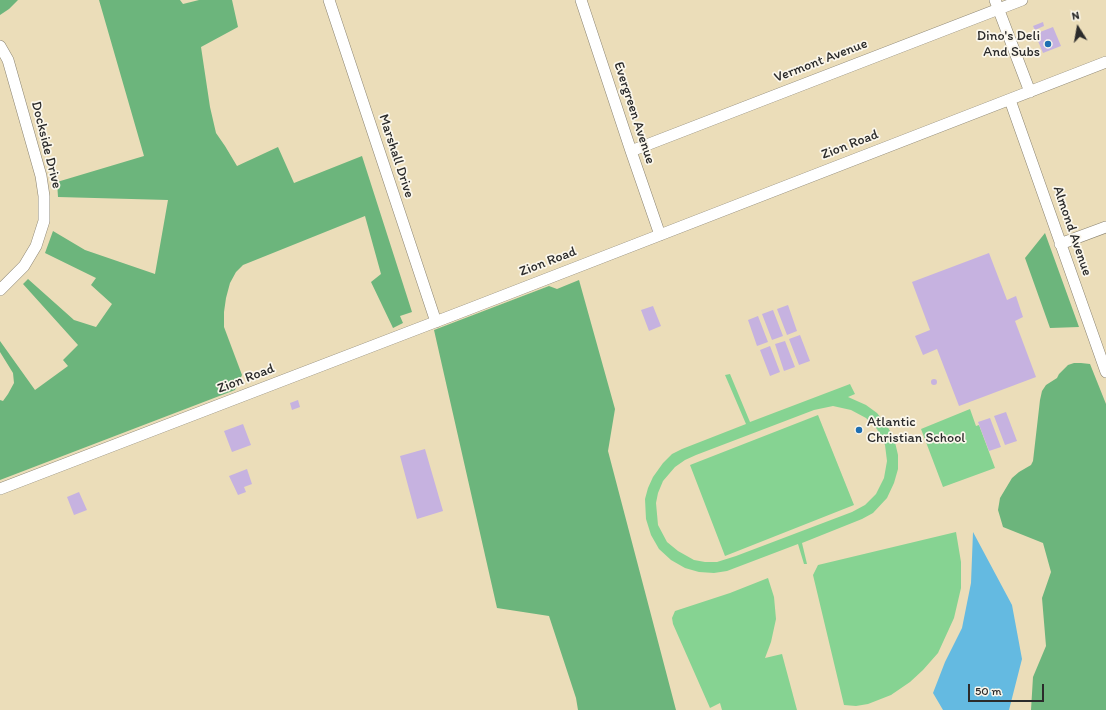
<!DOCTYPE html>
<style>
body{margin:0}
#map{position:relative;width:1106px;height:710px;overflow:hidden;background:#ebddb9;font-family:Itim,sans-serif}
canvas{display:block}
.north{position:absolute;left:1058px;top:8px;width:40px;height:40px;-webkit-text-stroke:3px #fbf7ec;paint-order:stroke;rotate:349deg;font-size:11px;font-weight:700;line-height:16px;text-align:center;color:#2b2b2b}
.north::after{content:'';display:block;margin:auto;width:14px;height:18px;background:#2b2b2b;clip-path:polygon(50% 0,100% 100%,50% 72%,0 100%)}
.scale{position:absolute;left:968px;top:684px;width:76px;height:18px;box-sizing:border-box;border:2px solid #2b2b2b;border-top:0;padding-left:5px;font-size:12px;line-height:14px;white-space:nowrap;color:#2b2b2b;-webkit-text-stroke:3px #fbf7ec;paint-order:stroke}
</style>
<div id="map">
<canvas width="1106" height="710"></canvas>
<div class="north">N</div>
<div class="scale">50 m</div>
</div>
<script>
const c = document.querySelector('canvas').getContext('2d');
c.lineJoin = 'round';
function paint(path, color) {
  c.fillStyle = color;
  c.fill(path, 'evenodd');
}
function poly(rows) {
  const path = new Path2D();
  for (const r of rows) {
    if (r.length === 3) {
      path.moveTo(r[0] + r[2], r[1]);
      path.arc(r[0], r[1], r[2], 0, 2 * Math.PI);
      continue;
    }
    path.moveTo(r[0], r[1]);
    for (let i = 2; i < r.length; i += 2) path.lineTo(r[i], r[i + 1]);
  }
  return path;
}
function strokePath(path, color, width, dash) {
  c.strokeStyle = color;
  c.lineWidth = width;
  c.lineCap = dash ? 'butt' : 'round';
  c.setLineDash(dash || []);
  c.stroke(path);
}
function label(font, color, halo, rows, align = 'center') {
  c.font = font + ' Itim,sans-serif';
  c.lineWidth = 3.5;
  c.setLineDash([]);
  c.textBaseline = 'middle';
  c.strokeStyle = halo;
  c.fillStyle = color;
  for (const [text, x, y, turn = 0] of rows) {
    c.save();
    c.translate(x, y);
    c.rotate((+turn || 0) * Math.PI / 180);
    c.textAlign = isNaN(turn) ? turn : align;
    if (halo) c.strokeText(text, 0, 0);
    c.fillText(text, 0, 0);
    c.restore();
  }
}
paint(poly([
 [730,374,750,422,850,384,855,394,848,397,866,405,877,413,886,424,894,438,898,455,898,469,894,483,887,498,873,513,862,519,802,543,807,564,804,564,798,544,727,571,714,573,699,572,685,568,671,560,659,549,651,535,646,519,645,499,648,488,653,477,663,463,672,454,682,449,746,424,725,375],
 [833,406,851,410,866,418,877,429,885,445,887,461,884,478,876,494,865,505,852,512,736,556,717,562,705,562,694,560,678,551,667,542,658,525,656,503,658,493,663,481,675,467,685,460,696,455,814,410],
 [970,409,976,426,979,425,995,468,943,487,921,429],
 [818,415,854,505,725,556,690,465],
 [956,532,961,562,961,588,954,618,938,653,923,670,910,682,891,695,868,704,856,706,844,705,813,575,818,565],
 [768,578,774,597,776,619,771,642,765,658,782,654,797,710,722,710,720,703,710,708,673,624,672,618,675,611,730,593]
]), '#86d392');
paint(poly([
 [0,0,18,0,9,9,0,15],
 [99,0,180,0,183,4,199,0,232,0,238,27,201,47,210,107,216,133,225,146,237,166,278,147,294,183,362,156,412,312,400,316,403,323,393,328,371,282,381,274,365,216,243,265,236,272,230,283,226,298,224,312,224,327,242,375,235,390,0,480,0,400,3,401,8,394,14,383,13,373,0,352,0,341,35,390,68,366,63,360,78,345,23,284,28,279,74,320,96,327,112,304,91,285,96,278,45,253,53,231,85,250,155,274,168,200,58,197,57,182,144,156],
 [1045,233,1079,327,1050,328,1025,258],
 [579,280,615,409,608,451,676,710,578,710,576,698,549,616,497,608,434,330,549,286,557,289],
 [1074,363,1081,363,1090,364,1106,404,1106,710,1031,710,1033,677,1046,646,1042,598,1051,572,1043,543,1003,527,998,510,1000,498,1012,478,1019,472,1031,465,1033,461,1040,400,1042,391,1046,385,1057,378,1059,374,1068,365]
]), '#6cb57c');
paint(poly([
 [973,532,1012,605,1022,659,1009,710,943,710,933,693,945,662,962,628,971,583]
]), '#64bae1');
paint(poly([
 [1043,22,1044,26,1035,30,1033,26],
 [1053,27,1061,46,1043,53,1035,34],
 [989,253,1007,300,1016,296,1023,317,1015,321,1036,377,959,406,937,349,923,355,915,336,930,330,912,282],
 [788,305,797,331,787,335,777,309],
 [653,306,661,326,649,331,641,310],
 [773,310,783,336,772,340,762,314],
 [758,316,768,342,757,346,748,320],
 [800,335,810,361,799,365,789,339],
 [785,341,795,367,784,371,775,344],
 [770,346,780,372,770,376,760,350],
 [934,382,3],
 [298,400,300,407,292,410,290,403],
 [1006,412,1017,441,1005,445,994,416],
 [990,418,1001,447,989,451,978,422],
 [243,424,251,445,232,452,224,431],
 [425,449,443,511,417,519,400,456],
 [247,469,252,484,244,487,246,492,238,495,229,476],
 [79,492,87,510,74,515,67,497]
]), '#c6b2e0');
const minor = poly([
 [329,0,436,322],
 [581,0,631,151,660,235],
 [995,0,1030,92],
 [0,46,8,60,41,176,44,196,44,221,36,246,24,266,0,290],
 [1010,100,1106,372],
 [631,151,1022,0],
 [1060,244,1106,227],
 [0,489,469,309,1106,62]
]);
strokePath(minor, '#8b8472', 12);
strokePath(minor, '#fff', 11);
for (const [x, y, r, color] of [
 [1048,44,4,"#1f6fb2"],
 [859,430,4,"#1f6fb2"]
]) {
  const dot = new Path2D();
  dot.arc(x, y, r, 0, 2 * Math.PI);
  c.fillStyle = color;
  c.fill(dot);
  strokePath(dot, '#fbf7ec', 1.5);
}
label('14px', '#2b2b2b', '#fbf7ec', [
 ["Dino's Deli",1040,36],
 ["And Subs",1040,52],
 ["Atlantic",867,422,"left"],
 ["Christian School",867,438,"left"]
], 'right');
label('14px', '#2b2b2b', '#fbf7ec', [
 ["Vermont Avenue",821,61,-21],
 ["Evergreen Avenue",634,113,72],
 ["Dockside Drive",46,145,76],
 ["Zion Road",850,145,-21],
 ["Marshall Drive",396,156,72],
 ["Almond Avenue",1072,231,71],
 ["Zion Road",548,262,-21],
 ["Zion Road",246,379,-21]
]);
</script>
